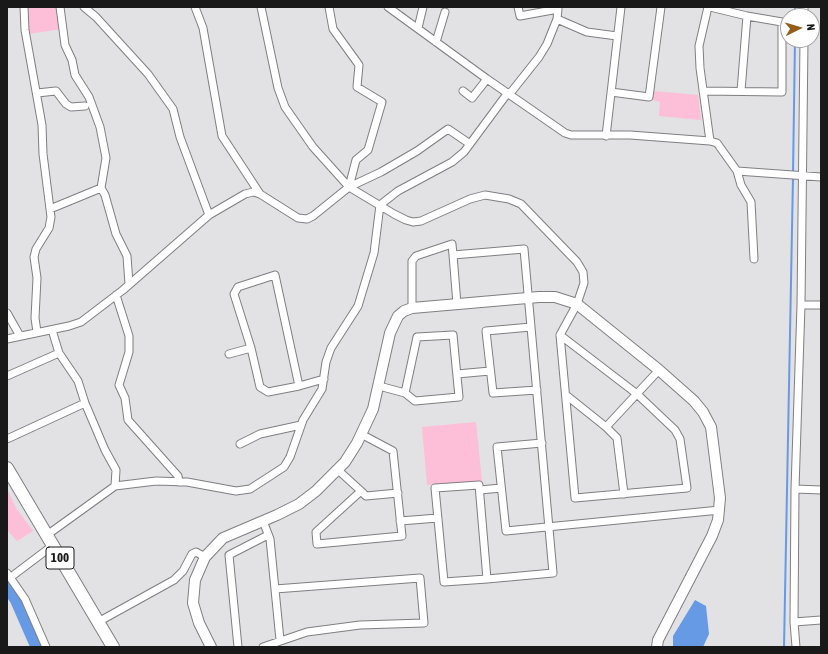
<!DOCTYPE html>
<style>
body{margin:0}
#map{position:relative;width:828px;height:654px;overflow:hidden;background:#e2e1e4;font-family:"Asap Condensed",sans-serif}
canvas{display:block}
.frame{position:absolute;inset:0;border:8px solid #1a191a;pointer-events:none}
.north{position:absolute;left:780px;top:8px;width:40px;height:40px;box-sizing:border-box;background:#fff;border:1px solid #a3a3a3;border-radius:50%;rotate:85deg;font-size:11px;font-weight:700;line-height:16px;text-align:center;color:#1a191a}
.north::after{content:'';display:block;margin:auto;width:14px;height:18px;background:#955c18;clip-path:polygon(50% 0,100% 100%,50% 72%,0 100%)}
</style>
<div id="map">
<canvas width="828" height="654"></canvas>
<div class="frame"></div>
<div class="north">N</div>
</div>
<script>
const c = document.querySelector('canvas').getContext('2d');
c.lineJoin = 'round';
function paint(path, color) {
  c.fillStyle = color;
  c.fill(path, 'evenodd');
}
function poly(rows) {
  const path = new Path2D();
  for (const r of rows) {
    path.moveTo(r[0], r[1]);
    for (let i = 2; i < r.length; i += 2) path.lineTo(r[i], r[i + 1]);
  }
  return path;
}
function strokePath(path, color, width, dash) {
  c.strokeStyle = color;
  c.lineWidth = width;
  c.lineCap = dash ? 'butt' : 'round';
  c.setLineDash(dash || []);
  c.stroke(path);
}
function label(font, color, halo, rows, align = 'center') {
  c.font = font + ' "Asap Condensed",sans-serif';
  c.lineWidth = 4;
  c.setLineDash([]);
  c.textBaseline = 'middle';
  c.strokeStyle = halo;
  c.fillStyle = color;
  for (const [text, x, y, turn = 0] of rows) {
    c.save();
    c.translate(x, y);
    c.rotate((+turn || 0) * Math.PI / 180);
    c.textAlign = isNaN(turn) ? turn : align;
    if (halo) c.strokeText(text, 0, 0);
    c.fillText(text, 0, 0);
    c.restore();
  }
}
paint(poly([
 [26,7,58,7,62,29,28,34],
 [653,91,698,95,701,120,659,116,660,102,652,100],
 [476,422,482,481,427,485,422,427],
 [7,489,16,508,33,531,17,541,7,530]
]), '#fdbed7');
paint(poly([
 [695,600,706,606,709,634,703,647,673,647,673,636]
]), '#669ae5');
strokePath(poly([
 [795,16,795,7],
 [793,173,795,40],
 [784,647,793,177]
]), '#669ae5', 2);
strokePath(poly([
 [7,586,16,599,37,647]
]), '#669ae5', 13);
const street = poly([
 [24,7,25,30,42,125,43,154,51,217,49,228,36,249,34,257,37,278,35,318,37,332],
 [60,7,65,45,72,60,75,75,89,97,100,127,106,158,101,188,105,195,116,234,127,256,129,284],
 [84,7,96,17,148,74,173,109,180,137,209,215],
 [195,7,203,28,222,136,260,194],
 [261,7,278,88,285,107,313,147,349,187,394,214,406,220,413,222,421,221,470,199,485,195,509,199,521,204,577,262,583,272,584,283,577,304,560,335,575,498,687,488,680,439,675,430,637,394,560,335],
 [329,7,333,29,359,65,357,87,382,102,368,150,356,160,349,187],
 [388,7,487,79,565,133,571,135,630,135,710,141,717,143,737,171,821,177],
 [708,7,699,46,700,68,710,141],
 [804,16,804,7],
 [557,19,587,32,617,36],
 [418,28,423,7],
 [436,42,445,12],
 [463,91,472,98,487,79],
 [703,91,782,92,782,22,747,16,710,7],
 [741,91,747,16],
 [611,92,649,97,661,7],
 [37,93,56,91,66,104,71,107,85,106],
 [606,136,621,7],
 [737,171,741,185,751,202,754,259],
 [50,209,101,188],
 [453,255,457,304],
 [116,295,129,336,129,352,119,385,125,398,128,420,178,476,179,482],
 [801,305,821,305],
 [412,308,412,261,416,256,452,244,453,255,524,249,553,573,487,579,444,582,435,488,479,485,487,579],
 [7,313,20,336],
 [531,327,486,331,493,393,537,390],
 [52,330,59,353,78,381,85,403,105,450,116,470,115,486],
 [7,339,69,326,81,322,123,290,209,215,245,194,253,192,260,194,298,218,307,219,313,216,349,187,381,172,417,151,448,129,470,144],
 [229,354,251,348],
 [457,374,490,371],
 [7,376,59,353],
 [299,386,275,275,238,287,234,294,251,348,260,387,268,392,299,386,324,379],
 [379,386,405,393,415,401,459,397,453,335,417,337,405,393],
 [566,395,606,427,659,370],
 [606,427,617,438,624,494],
 [7,439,85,403],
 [542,443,497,447,506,531,720,510],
 [240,444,260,434,301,425],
 [338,470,361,491,316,532,317,544,402,536,393,451,361,434],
 [795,489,821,490],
 [480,490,501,488],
 [361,491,366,496,398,493],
 [263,521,270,539,280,640],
 [400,521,438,518],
 [47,535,115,486,156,481,187,482,236,491,250,489,284,467,290,457,303,420,322,389,326,362,331,348,358,306,374,253,380,205,398,191,452,162,464,152,507,94,512,91,539,57,547,44,557,19,558,9,520,16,518,7],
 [7,573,25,599,46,647],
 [11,577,52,546],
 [98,622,174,580,183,571,192,554,196,552,205,557],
 [794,622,821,620],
 [238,647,229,555,268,535],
 [263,647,307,632,360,625,424,623,420,578,275,589],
 [796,647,794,622,795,489,801,305,804,40]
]);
const secondary = poly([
 [211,647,199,623,193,603,195,580,205,557,223,538,277,515,299,504,316,491,345,462,357,443,373,409,390,333,398,316,404,311,412,308,539,297,555,297,577,304,659,370,694,401,703,412,711,427,720,498,718,520,712,536,658,640,657,647]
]);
const primary = poly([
 [7,468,113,647]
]);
strokePath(street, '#807e81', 9);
strokePath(secondary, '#807e81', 12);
strokePath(primary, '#807e81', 14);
strokePath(street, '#fff', 7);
strokePath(secondary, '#fff', 10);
strokePath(primary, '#fff', 12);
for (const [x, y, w] of [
 [60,558,28]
]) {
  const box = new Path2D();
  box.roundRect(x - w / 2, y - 11, w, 22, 3);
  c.fillStyle = '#fff';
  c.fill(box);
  strokePath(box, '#1a191a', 1);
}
label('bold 13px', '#1a191a', null, [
 ["100",60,558]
]);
</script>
